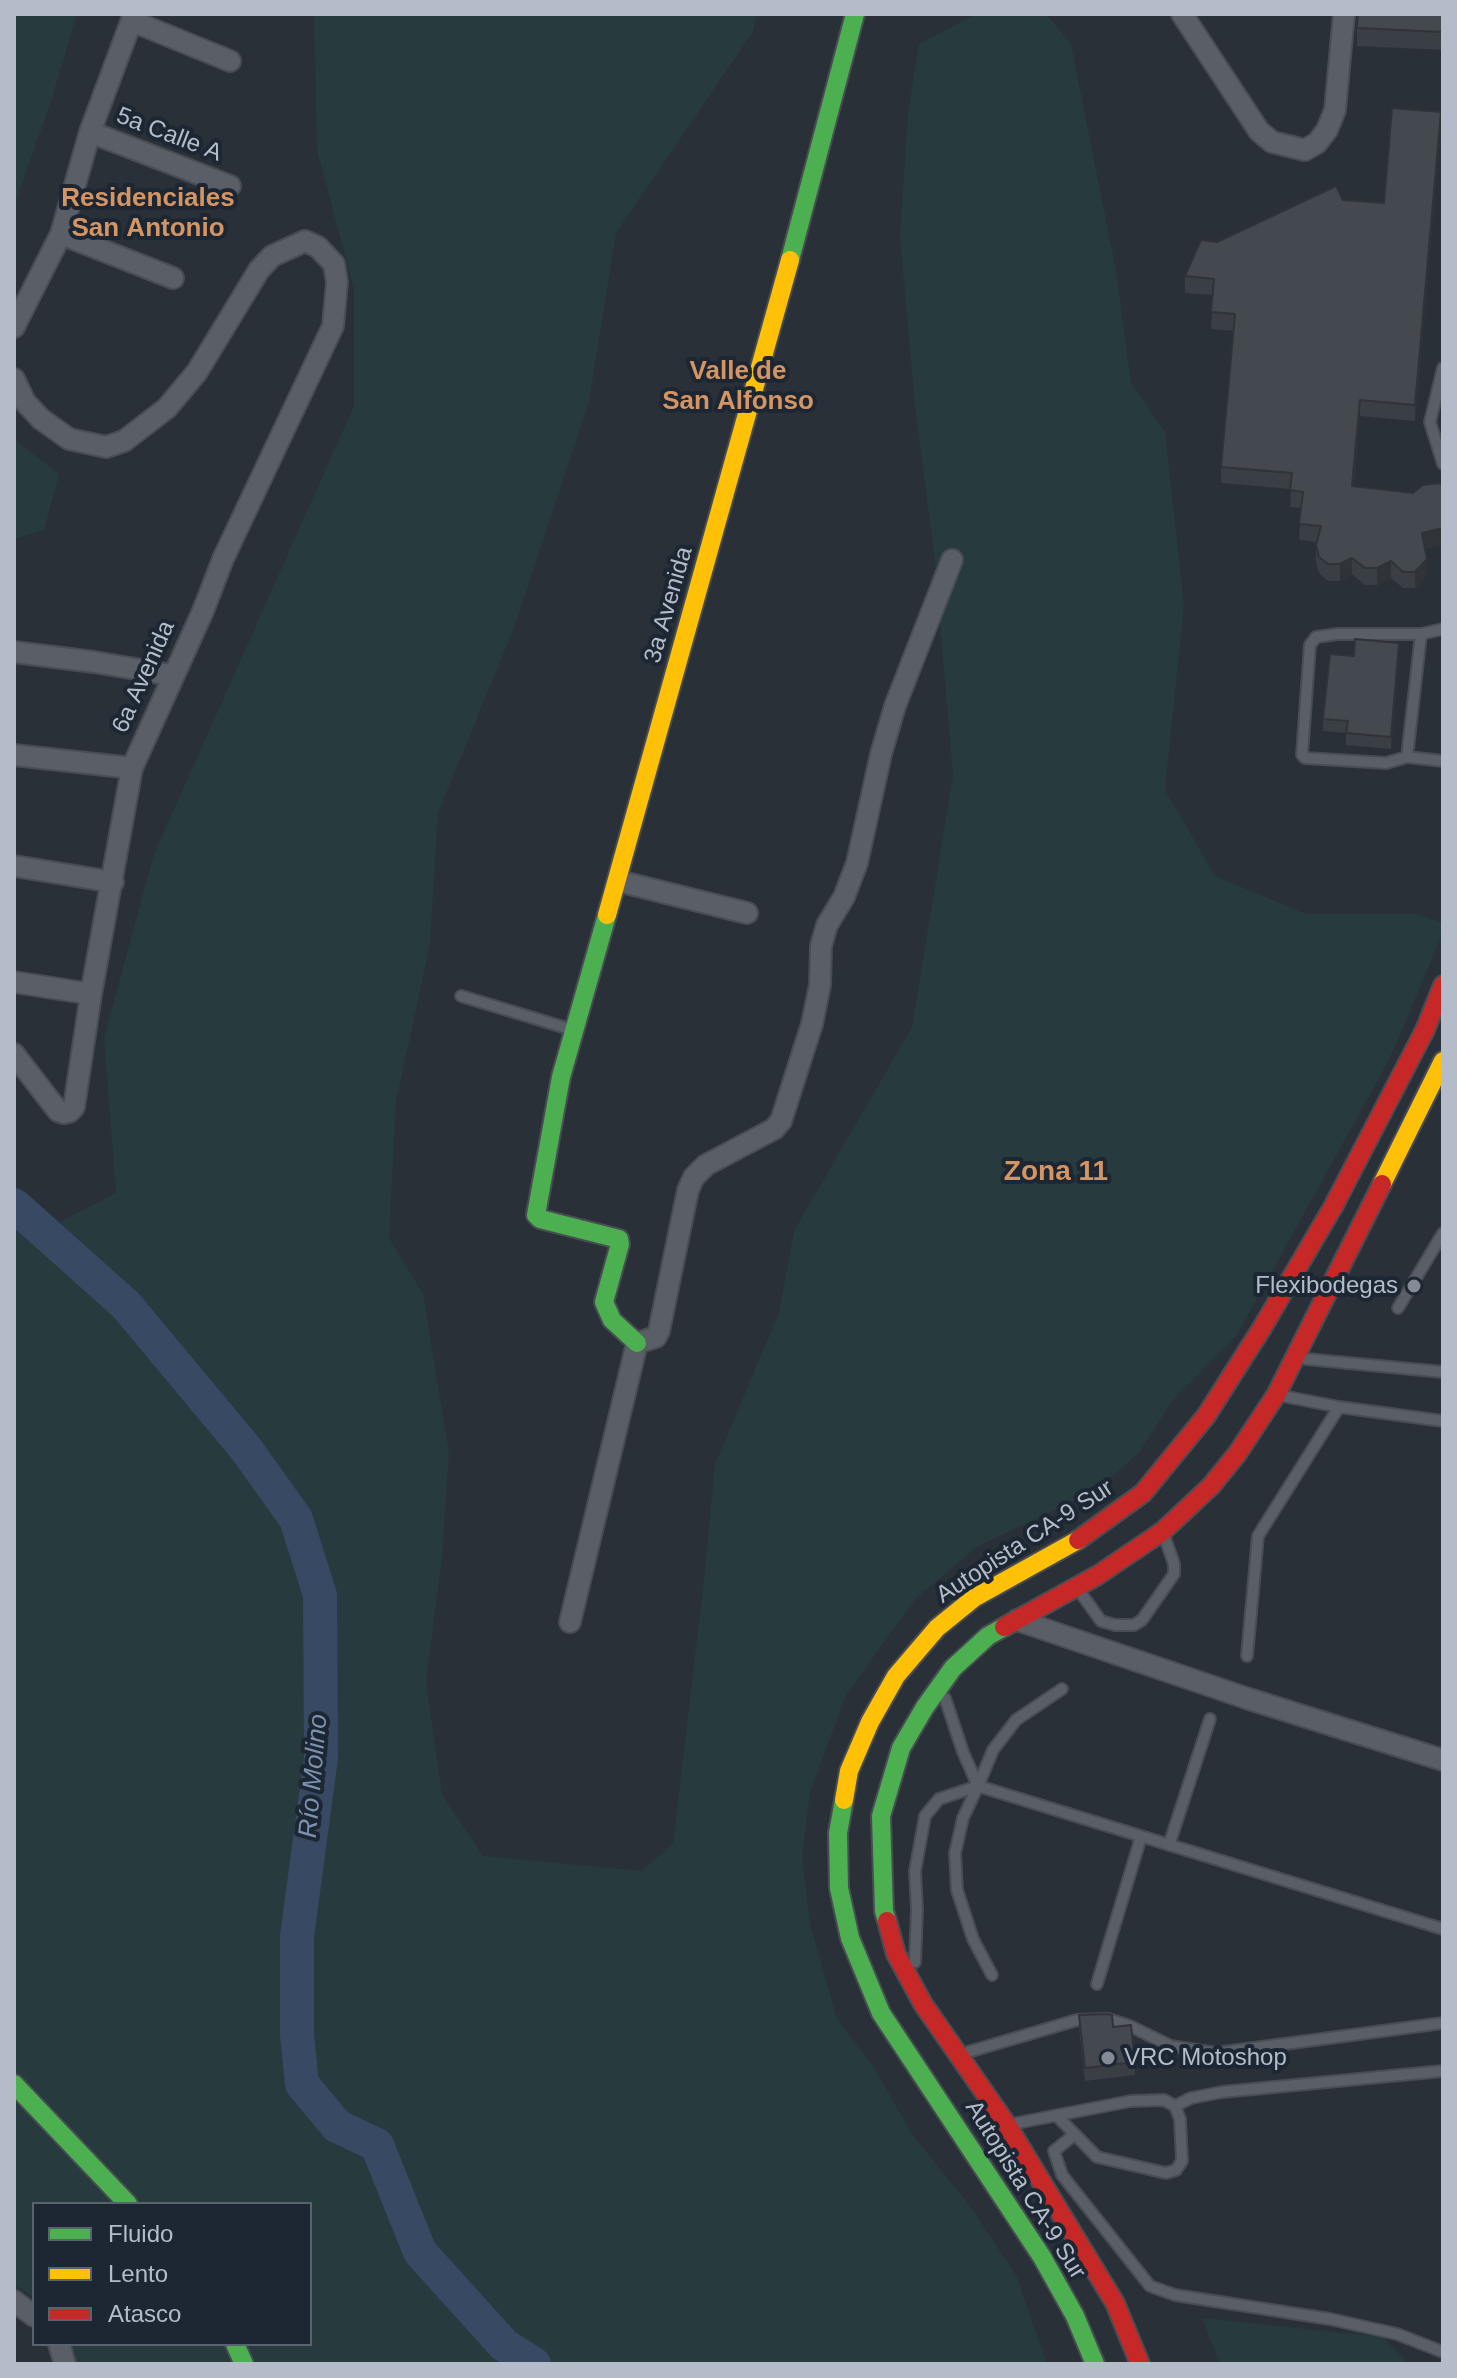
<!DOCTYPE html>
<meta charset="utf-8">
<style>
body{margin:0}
#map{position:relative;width:1457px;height:2378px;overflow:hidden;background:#2a3038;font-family:Arial,sans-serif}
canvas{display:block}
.frame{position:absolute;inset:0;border:16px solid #b4bcc9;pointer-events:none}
.legend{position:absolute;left:32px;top:2202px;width:280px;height:144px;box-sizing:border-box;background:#1d2633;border:2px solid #59626f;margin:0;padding:10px 14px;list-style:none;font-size:24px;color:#b4bcc9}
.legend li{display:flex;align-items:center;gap:16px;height:40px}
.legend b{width:40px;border:2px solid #59626f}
</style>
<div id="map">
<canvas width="1457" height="2378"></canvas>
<div class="frame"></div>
<ul class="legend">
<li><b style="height:10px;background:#4caf50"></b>Fluido</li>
<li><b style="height:10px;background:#ffc107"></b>Lento</li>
<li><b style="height:10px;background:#c62828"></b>Atasco</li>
</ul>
</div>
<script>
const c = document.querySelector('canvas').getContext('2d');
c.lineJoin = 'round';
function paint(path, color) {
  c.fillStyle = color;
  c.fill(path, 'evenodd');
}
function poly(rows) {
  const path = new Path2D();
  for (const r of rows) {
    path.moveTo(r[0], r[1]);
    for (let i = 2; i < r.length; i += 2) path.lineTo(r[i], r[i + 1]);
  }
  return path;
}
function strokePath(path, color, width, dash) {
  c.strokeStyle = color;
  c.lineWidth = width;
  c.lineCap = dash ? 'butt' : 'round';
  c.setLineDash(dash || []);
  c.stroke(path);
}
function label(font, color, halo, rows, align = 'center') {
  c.font = font + ' Arial,sans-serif';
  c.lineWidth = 8;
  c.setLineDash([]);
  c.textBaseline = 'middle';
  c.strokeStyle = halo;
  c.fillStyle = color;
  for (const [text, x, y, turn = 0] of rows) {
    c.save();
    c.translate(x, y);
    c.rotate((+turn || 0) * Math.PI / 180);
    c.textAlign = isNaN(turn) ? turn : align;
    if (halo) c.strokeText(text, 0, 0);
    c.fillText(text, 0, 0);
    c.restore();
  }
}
paint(poly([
 [14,14,77,14,51,101,14,206],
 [314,14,757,14,752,33,616,233,589,402,514,628,438,813,430,944,396,1102,389,1238,423,1294,449,1453,442,1558,426,1682,442,1795,483,1856,642,1871,673,1844,703,1588,715,1464,779,1313,794,1231,912,1027,953,775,934,553,915,406,900,236,908,112,919,44,976,14,1046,14,1071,44,1116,270,1131,383,1165,432,1184,605,1165,790,1215,876,1306,914,1416,914,1443,923,1443,933,1389,1060,1236,1336,1173,1400,1138,1454,1091,1493,978,1546,916,1598,846,1695,810,1792,802,1856,810,1924,837,2019,874,2068,912,2134,970,2206,1016,2275,1047,2364,74,2364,72,2344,310,2344,310,2204,34,2204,34,2298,14,2284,14,1212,36,1234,116,1193,104,1038,154,854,354,406,354,289,317,150],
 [14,439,59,474,44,530,14,539],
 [1202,2318,1382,2337,1409,2364,1220,2364]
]), '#273a3e');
strokePath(poly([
 [14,1205,126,1305,246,1449,296,1519,320,1595,321,1758,297,1936,297,2035,302,2084,337,2126,377,2145,420,2252,504,2345,534,2364]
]), '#384963', 34);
const lane = poly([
 [1443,368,1430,422,1443,464],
 [1421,634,1407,757,1386,763,1305,758,1302,755,1310,645,1316,637,1338,634,1421,634,1443,629],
 [1407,757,1443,761],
 [461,996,573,1030],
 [1398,1308,1443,1233],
 [1306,1359,1443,1372],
 [1283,1396,1339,1407,1443,1421],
 [1080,1592,1101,1621,1115,1625,1134,1625,1142,1620,1174,1574,1174,1564,1165,1538],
 [1247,1656,1258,1536,1339,1407],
 [945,1698,963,1752,978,1786],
 [1169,1845,1210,1719],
 [915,1962,917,1910,915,1871,925,1816,939,1799,978,1786,993,1750,1016,1720,1062,1689],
 [992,1975,973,1939,957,1890,955,1853,963,1818,978,1786,1443,1929],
 [1097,1984,1141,1837],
 [968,2052,1077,2020,1108,2019,1130,2026,1171,2046,1216,2053,1443,2023],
 [1175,2106,1191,2098,1222,2092,1443,2071],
 [1017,2123,1131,2101,1164,2100,1175,2106,1180,2119,1182,2161,1176,2170,1166,2173,1097,2157,1057,2116],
 [1074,2135,1054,2151,1062,2175,1150,2286,1175,2295,1330,2319,1397,2334,1443,2352]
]);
const street = poly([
 [1182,14,1259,131,1272,142,1305,150,1317,143,1327,130,1335,110,1344,14],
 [132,21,230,61],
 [90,132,230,186],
 [61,234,173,278],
 [14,327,61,234,90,132,134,14],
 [14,379,25,402,41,419,69,439,106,447,124,441,167,408,197,372,259,270,272,256,305,241,318,247,334,264,337,282,333,326,223,559,203,611,132,768,91,994,74,1107,69,1112,64,1113,58,1111,14,1054],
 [14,652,94,662,171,675],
 [14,755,132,768],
 [14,866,113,882],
 [618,881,747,913],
 [14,982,91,994],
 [1017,1620,1249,1699,1443,1760],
 [570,1622,637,1343,656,1337,659,1331,688,1190,694,1177,706,1165,774,1129,781,1121,812,1024,820,985,821,946,827,925,844,897,857,863,881,754,895,706,952,560],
 [14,2301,34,2316],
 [59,2344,65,2364]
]);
const fast = poly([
 [790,260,855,14],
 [607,915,561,1077,536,1215,540,1219,619,1239,620,1244,604,1302,612,1320,637,1343],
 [844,1800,838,1833,839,1888,850,1938,881,2013,1042,2257,1075,2316,1095,2364],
 [887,1921,884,1911,881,1816,901,1748,925,1707,953,1668,988,1636,1004,1627],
 [14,2084,128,2204],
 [235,2344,244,2364]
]);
const slow = poly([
 [607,915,790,260],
 [1382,1184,1443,1061],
 [844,1800,849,1771,870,1722,896,1676,937,1628,974,1598,1078,1540]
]);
const jam = poly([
 [1078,1540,1143,1493,1206,1416,1262,1328,1333,1207,1425,1030,1443,985],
 [1004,1627,1098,1575,1163,1531,1211,1486,1237,1454,1276,1395,1382,1184],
 [887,1921,896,1954,923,2004,1007,2125,1115,2303,1140,2364]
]);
strokePath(lane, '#484c53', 14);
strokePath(street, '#484c53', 24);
strokePath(fast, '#484c53', 22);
strokePath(slow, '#484c53', 22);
strokePath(jam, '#484c53', 22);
strokePath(lane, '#5a5e66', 10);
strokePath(street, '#5a5e66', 20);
strokePath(fast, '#4caf50', 18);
strokePath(slow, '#ffc107', 18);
strokePath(jam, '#c62828', 18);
paint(poly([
 [1443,14,1443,50,1357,46,1357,28],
 [1441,129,1415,421,1360,416,1354,486,1413,493,1443,485,1443,545,1425,549,1427,575,1415,588,1403,588,1391,578,1377,585,1365,585,1352,574,1340,581,1328,581,1319,573,1316,562,1316,542,1299,540,1301,508,1290,507,1291,489,1221,483,1221,467,1234,331,1211,329,1213,295,1185,293,1185,276,1217,242,1343,200,1384,203],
 [1399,655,1391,749,1346,745,1346,733,1323,731,1323,719,1354,656],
 [1079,2015,1113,2027,1135,2062,1135,2075,1085,2081,1079,2028]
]), '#3a3f45');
paint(poly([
 [1441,112,1441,129,1415,421,1415,405],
 [1360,400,1360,416,1352,503,1352,486],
 [1443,528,1443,545,1422,550,1422,533],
 [1352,558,1352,574,1340,581,1340,564],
 [1427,559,1427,575,1415,588,1415,572],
 [1391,561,1391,578,1377,585,1377,568],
 [1399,643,1399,655,1391,749,1391,737]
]), '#303338');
const building = poly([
 [1358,14,1443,14,1443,32,1357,28,1358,14],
 [1392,108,1441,112,1415,405,1360,400,1352,486,1413,493,1423,485,1439,483,1443,485,1443,528,1422,533,1427,559,1415,572,1403,572,1391,561,1377,568,1365,568,1352,558,1340,564,1328,564,1319,557,1316,545,1321,526,1299,524,1303,492,1290,490,1292,473,1221,467,1235,314,1211,312,1214,279,1185,276,1201,240,1217,242,1336,186,1343,200,1384,203,1392,108],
 [1355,639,1399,643,1391,737,1346,733,1348,721,1323,719,1330,654,1354,656,1355,639],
 [1107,2014,1112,2015,1113,2027,1131,2025,1135,2062,1085,2068,1079,2015,1107,2014]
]);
paint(building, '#444950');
strokePath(building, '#303338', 2);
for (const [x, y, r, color] of [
 [1414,1286,8,"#848b96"],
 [1108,2058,8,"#848b96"]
]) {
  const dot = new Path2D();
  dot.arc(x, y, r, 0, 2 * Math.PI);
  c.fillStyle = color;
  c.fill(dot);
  strokePath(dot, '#1d2633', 3);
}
label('24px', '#b4bcc9', '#1d2633', [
 ["5a Calle A",169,135,21],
 ["3a Avenida",669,605,-74],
 ["6a Avenida",144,677,-66],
 ["Autopista CA-9 Sur",1025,1542,-33],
 ["Autopista CA-9 Sur",1025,2190,58]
]);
label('24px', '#b4bcc9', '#1d2633', [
 ["Flexibodegas",1398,1286],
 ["VRC Motoshop",1124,2058,"left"]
], 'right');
label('bold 26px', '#d59563', '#1d2633', [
 ["Residenciales",148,199],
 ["San Antonio",148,229],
 ["Valle de",738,372],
 ["San Alfonso",738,402]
]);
label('italic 26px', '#7c92b1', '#1d2633', [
 ["Río Molino",314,1776,-85]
]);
label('bold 28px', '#d59563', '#1d2633', [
 ["Zona 11",1056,1172]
]);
</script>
